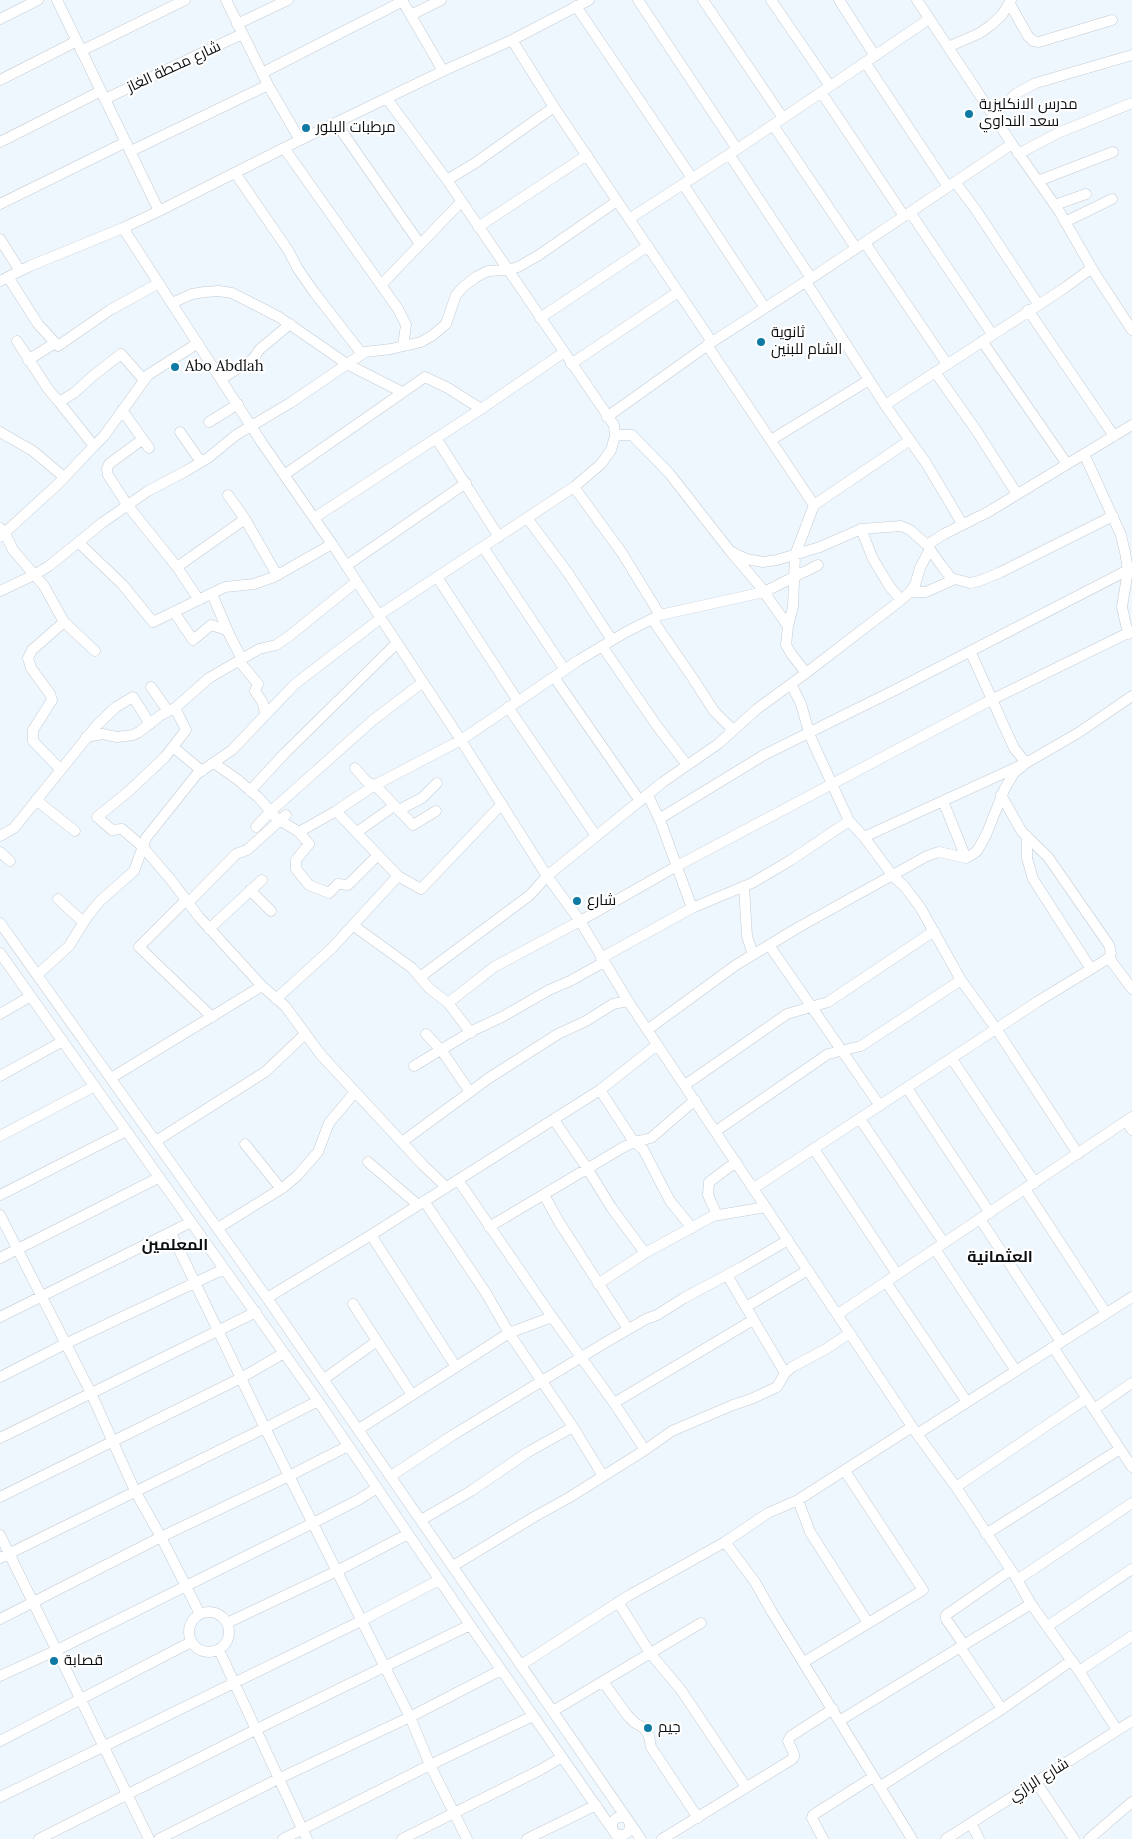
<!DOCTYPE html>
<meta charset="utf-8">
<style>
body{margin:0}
canvas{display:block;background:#eef6fe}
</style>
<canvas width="1132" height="1839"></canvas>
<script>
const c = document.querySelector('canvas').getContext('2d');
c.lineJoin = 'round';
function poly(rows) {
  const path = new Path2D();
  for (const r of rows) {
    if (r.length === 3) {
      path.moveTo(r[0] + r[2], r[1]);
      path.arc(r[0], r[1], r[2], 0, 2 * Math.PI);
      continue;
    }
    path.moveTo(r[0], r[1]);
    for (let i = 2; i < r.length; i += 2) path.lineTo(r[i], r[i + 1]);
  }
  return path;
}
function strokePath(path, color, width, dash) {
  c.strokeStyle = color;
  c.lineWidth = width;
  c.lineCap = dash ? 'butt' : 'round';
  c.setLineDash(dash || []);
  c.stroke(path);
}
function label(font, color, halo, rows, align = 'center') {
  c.font = font + ' Lora,Cairo,serif';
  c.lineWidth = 4.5;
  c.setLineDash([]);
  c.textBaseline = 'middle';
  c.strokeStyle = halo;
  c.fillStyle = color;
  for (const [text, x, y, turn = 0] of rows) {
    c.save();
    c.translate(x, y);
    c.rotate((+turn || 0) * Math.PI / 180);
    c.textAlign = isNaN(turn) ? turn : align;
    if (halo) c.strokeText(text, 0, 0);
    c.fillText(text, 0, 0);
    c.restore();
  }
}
const minor = poly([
 [57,0,159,211],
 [226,0,268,85,300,140],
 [402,0,443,71],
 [638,0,737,149],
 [703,0,783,118],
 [771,0,830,86],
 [839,0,875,56],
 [917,0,1012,144,1059,211,1094,272,1132,330],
 [1010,4,1028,36,1033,41,1039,42,1112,20],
 [576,6,692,178],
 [411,15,441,0],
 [0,19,38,0],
 [237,24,288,0],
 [512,40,554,107,712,342],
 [948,47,980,33,991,25,1002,15,1011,0],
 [81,51,185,0],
 [865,62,948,187],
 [262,73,403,1],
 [0,80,77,41],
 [821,92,904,216],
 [105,99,242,34],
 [993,115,1017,93,1036,83,1132,55],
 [336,123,420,244],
 [773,125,856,248],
 [0,142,101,91],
 [284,148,398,309,406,325,403,346],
 [131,151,268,85],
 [729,154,811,278],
 [1018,154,1058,133,1132,103],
 [235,173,288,250,298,269,314,292,362,354],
 [447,180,475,163,554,107],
 [1038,181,1113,152],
 [955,182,976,210,1038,304],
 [683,184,765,308],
 [0,204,126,142],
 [1055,205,1086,194],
 [910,212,992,334],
 [629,219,739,148,929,19],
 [1065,222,1112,199],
 [478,227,587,155],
 [123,228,262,443,332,544,457,734,547,876,580,921,628,1001,917,1434,956,1487,1015,1576,1031,1604,1079,1671,1117,1730],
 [0,239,20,271],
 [865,243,947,364],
 [8,277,38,324,58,346,110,310,159,283],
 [0,281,30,266,123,228,159,211,300,140,443,71,512,40,589,0],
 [806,282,885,405,926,463,963,525],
 [381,285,461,202],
 [172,303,192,294,205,292,219,291,232,293,279,317,347,364,402,392],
 [1028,310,1114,436],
 [540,318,648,246],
 [17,341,48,389,59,402],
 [982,341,1067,464],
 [707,345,814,505,910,440],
 [28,360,55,343],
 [571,364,678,292],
 [935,372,976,430,1017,494],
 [221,379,253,359,260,349,290,324],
 [885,405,1063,289,1092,268],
 [122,410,149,448],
 [607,417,712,342,813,277,1012,144],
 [209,422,238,404],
 [0,432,33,451,64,477],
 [180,432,201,462],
 [615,436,621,435,632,435,669,473,730,551,759,585,788,626],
 [436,438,499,537],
 [143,439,109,464,107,469,108,475,128,506,177,567],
 [771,440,869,380],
 [94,446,59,402,74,393,94,375,121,354,144,380],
 [1084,454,1121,535,1125,552,1128,570,1122,607,1128,634],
 [284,475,425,377,448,388,481,409],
 [574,487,622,553,660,615],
 [228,495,245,519],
 [314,518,481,409,563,353],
 [527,518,568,573,612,640],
 [0,528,5,533,13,550,44,586,64,622,32,650,28,658,31,668,50,694,52,700,33,730,33,741,60,769],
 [861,529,873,559,890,587,901,600],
 [0,537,58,484,94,446,104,436,148,375,198,343],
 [79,543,122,584,153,622,225,587,254,584,274,577,332,544],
 [927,545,944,534,988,512,1132,425],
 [483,547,565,670],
 [730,551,746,559,763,562,777,560,820,547,861,529,901,526,910,530,927,545,941,565,951,578,970,583,979,581,999,573,1113,516],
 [346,566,466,483],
 [437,577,518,701],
 [0,591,34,575,49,566,102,523,148,491,186,471,208,458,236,435,290,403,365,352,391,349,421,342,433,335,446,324,456,295,463,287,476,277,488,271,507,270,518,267,539,255,617,201],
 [910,592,926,592,955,579],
 [212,594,229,634,242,659],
 [199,600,177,567,245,519,277,575],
 [174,612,193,640,211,625,227,630],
 [379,615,574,487,601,464,611,450,615,436,614,425,447,180,387,99],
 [652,619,694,680,714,711,733,730],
 [64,622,95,651],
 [602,646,657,726,687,765],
 [970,651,1014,748,1026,763],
 [239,661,258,684,255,691,263,703,265,714],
 [806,673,792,655,786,645,788,626,793,607,795,555,814,505],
 [554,677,640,801],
 [791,684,801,704,810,736,849,821,864,837,893,876,904,886,920,907,961,980,997,1030,1078,1154],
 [151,687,168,711],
 [508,707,596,836],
 [175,708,186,730,165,757,129,791,97,817,112,830,122,829,142,846,171,880,199,917,262,986,285,1006,321,1055,423,1165,446,1187],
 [86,737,102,734,117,737,133,735,139,732,161,715,175,708,209,678,259,649,276,645,288,637,356,582],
 [173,747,202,771],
 [214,763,238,780,259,798,276,818,299,832,309,844,296,860,296,869,309,885,329,893,338,884,348,885,378,855],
 [355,768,367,782,375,785,413,825,436,811],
 [250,791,285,753,397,643],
 [648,795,661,823,692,908],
 [36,800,75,831],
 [943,801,966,858],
 [399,810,422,798,437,783],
 [659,819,764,755,897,689,1132,568],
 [256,827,270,812,372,721,423,682],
 [299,832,336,811,375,785,461,740,579,660,626,632,660,615,764,592,818,565],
 [357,832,394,806],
 [0,836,14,828,97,725,116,707,133,697,150,724],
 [1027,836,1027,858,1033,879,1091,969],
 [864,837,1026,763,1078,733,1132,696],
 [0,852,10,861],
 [398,876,421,889,502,804],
 [744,886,747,936,753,955],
 [250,890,271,911],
 [58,899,83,922],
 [186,900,139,947,212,1017],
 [188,903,236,854,247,850,286,815],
 [0,923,267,1298,641,1839],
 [354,926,412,968,429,988,448,1003,471,1033],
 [209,929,262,880],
 [769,945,880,1106],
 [0,953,318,1401,470,1625,619,1839],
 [601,958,692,908,752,883,791,860,849,821],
 [1109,958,1132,989],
 [37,975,69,946,87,917,100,901,134,871,146,838,197,774,232,750,295,684,381,618],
 [420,977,530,895,547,876,663,782,718,744,757,709,806,673,901,600,910,592,915,585,920,568,930,549],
 [276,999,331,949,398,876,336,811],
 [448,1003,494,967,580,921,677,866,989,701,1132,631],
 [0,1014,31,996],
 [647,1030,736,965,799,927,927,856,939,852,966,858,973,854,977,851,986,835,1005,788,1014,773,1026,763],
 [426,1034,442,1051,470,1092],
 [952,1059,1035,1183],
 [414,1066,474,1030,502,1017,549,990,570,981,604,962],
 [0,1076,63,1041],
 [111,1078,262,986],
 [685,1085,787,1014,828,1002,934,931],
 [907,1088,990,1213],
 [600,1090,634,1142,643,1149,670,1201,692,1228],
 [860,1119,944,1243],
 [554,1120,587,1168,611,1207,645,1253],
 [1126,1121,1132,1130],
 [716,1131,828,1054,861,1046,961,980],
 [0,1136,95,1086],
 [156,1141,265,1072,305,1034],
 [402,1142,489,1078,558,1034,586,1021,613,1004,628,1001],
 [245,1144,281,1189],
 [814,1149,897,1274],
 [368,1162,418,1205],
 [458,1180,552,1317,614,1403,645,1450],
 [754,1188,1037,1002,1109,958,1111,953,1109,945,1048,857,1022,832,1001,795],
 [1025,1189,1106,1313],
 [0,1195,126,1131],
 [544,1195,559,1222,628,1329],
 [424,1201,486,1293,509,1333,573,1427,603,1476],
 [0,1215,91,1393,135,1491,161,1537,200,1614],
 [717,1215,708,1195,709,1182,736,1162],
 [980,1219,1061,1342],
 [489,1227,622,1148,634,1142,651,1138,695,1100],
 [218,1228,284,1187,298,1175,318,1152,329,1123,355,1092],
 [171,1233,265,1428,410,1717,430,1765,467,1839],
 [371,1235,456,1367],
 [935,1249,1016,1371],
 [0,1258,158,1178],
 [727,1275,785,1373],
 [886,1282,967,1402],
 [598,1284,645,1253,713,1216,766,1207],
 [267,1298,371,1235,600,1090,657,1045],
 [353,1304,412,1395],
 [746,1307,808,1270],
 [838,1314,1132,1117],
 [0,1317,191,1222],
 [1053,1347,1132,1467],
 [0,1377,65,1344,224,1269],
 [324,1379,377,1341],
 [614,1403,753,1320],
 [1094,1409,1132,1383],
 [359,1429,509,1333,552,1317],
 [917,1434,1132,1297],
 [0,1438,256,1312],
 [391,1476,453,1435,603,1344,646,1319,657,1315,684,1298,742,1267,788,1240],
 [956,1487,1087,1398],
 [0,1497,241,1378,284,1353],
 [798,1500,810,1532,868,1623],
 [421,1520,471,1491,528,1452,573,1427],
 [986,1534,1120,1449],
 [0,1535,149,1839],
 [725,1542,755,1582,772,1612,912,1839],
 [0,1558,265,1428,318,1401],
 [453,1566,534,1517,570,1497,645,1450,672,1431,733,1405,751,1399,777,1387,785,1373,792,1367,826,1349,850,1333],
 [1017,1580,1132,1503],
 [618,1602,650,1653,681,1690,746,1787],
 [209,1632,20],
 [0,1619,161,1537,289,1476,348,1446],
 [227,1623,337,1571,408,1534],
 [1048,1626,1132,1569],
 [964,1645,946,1619,946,1615,1011,1570],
 [960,1647,1002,1709],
 [219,1650,307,1839],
 [804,1662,923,1590,845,1471],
 [521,1665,628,1596,725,1542,768,1513,798,1500,912,1427],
 [1079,1671,1132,1636],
 [0,1676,57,1650,313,1523,358,1500,377,1488],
 [603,1682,628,1716,635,1723,644,1728,649,1736,651,1747,698,1818],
 [553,1711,701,1623],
 [839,1721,1031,1604],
 [0,1741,191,1642],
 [1036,1782,1074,1839],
 [881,1786,1002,1709,1071,1661],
 [0,1797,361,1621,439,1580],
 [621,1826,9],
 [971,1823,979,1839],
 [39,1839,255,1730,470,1625],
 [159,1839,278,1779,410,1717,501,1670],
 [283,1839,430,1765,533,1716],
 [402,1839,540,1770,562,1757],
 [527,1839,596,1805],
 [662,1839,791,1760,794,1757,794,1754,788,1741,791,1736,833,1709],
 [823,1839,812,1818,813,1815,873,1777],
 [946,1839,1132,1721],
 [1089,1839,1132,1802]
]);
strokePath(minor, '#c3cbd3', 11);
strokePath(minor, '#fff', 10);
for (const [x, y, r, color] of [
 [969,114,5,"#0e7aa4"],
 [306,128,5,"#0e7aa4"],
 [761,342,5,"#0e7aa4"],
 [175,367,5,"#0e7aa4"],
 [577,901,5,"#0e7aa4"],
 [54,1661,5,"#0e7aa4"],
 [648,1728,5,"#0e7aa4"]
]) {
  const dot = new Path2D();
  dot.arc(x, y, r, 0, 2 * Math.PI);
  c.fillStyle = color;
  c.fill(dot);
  strokePath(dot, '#fff', 2);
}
label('15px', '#0c0f11', '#fff', [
 ["شارع محطة الغاز",174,67,-25],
 ["شارع الرازي",1039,1780,-32]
]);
label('15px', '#0c0f11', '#fff', [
 ["مدرس الانكليزية",979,105],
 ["سعد النداوي",979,122],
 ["مرطبات البلور",316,128],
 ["ثانوية",771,333],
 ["الشام للبنين",771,350],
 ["Abo Abdlah",185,367],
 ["شارع",587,901],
 ["قصابة",64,1661],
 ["جيم",658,1728]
], 'left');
label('bold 16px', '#0c0f11', '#fff', [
 ["المعلمين",175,1245],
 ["العثمانية",1000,1257]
]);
</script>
